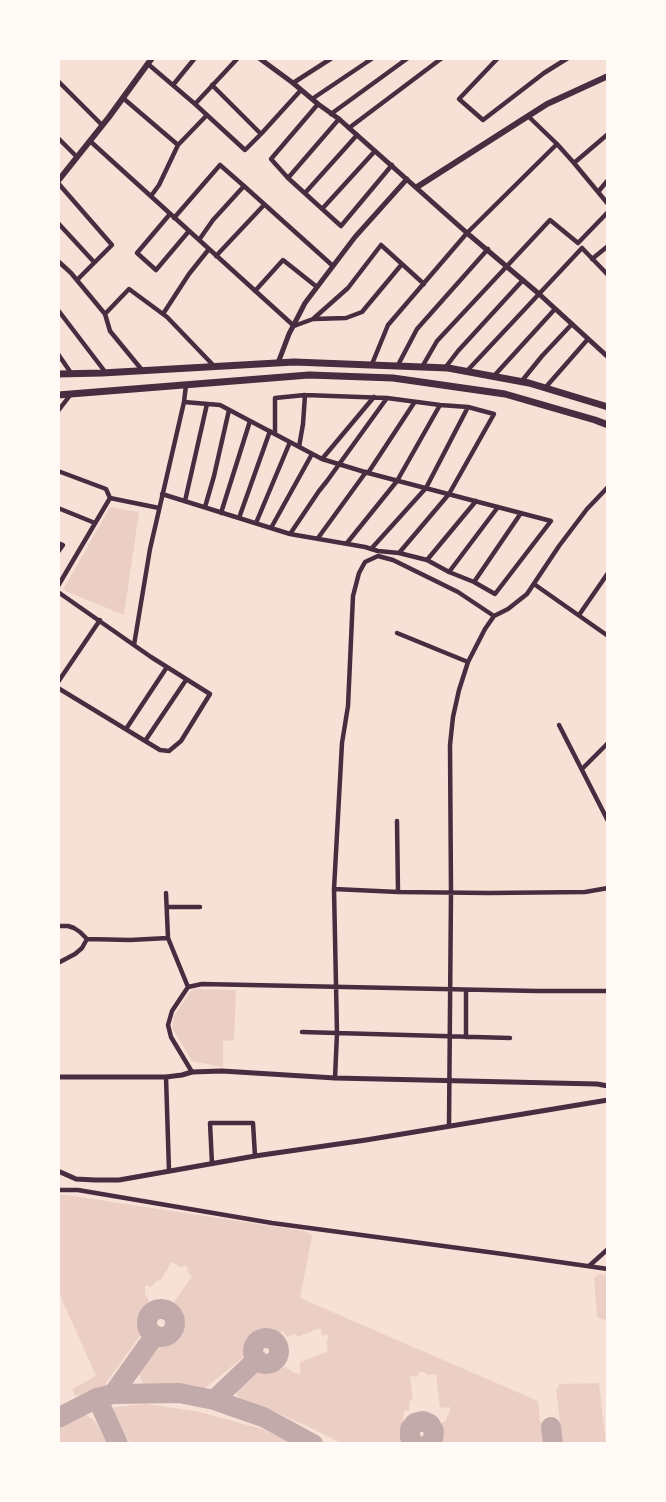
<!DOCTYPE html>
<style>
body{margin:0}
#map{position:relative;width:666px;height:1502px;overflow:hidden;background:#f7e1d7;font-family:"IBM Plex Sans",sans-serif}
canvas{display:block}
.frame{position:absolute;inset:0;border:60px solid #fffaf5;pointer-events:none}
</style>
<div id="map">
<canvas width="666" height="1502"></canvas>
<div class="frame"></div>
</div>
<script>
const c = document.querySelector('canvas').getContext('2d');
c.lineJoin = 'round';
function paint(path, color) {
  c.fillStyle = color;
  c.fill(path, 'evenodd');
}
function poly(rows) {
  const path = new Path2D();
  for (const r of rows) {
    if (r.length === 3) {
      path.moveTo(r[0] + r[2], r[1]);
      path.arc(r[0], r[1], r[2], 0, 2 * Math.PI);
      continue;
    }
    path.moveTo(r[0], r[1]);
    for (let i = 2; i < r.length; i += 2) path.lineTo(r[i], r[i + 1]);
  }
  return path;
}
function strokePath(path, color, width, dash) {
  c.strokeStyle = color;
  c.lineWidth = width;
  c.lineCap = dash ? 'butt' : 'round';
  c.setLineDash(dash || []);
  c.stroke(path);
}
paint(poly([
 [110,507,139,512,124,615,63,590],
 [194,989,236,990,234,1040,223,1041,223,1067,192,1061,172,1028,174,1016,190,992],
 [59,1195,66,1195,304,1231,309,1233,312,1236,300,1298,538,1401,540,1421,548,1432,549,1443,438,1443,440,1430,438,1425,445,1421,449,1414,450,1407,440,1408,436,1374,426,1375,425,1372,419,1372,417,1377,410,1376,413,1401,410,1400,409,1410,404,1412,402,1432,407,1443,341,1443,303,1424,270,1410,242,1401,237,1395,237,1390,259,1370,272,1370,286,1367,294,1373,301,1374,299,1363,328,1351,326,1341,329,1339,327,1334,323,1336,320,1328,298,1337,295,1334,287,1337,283,1331,278,1333,268,1331,257,1332,247,1343,245,1348,247,1354,203,1390,155,1384,144,1384,140,1378,139,1373,158,1344,167,1343,175,1337,179,1329,180,1316,183,1312,172,1305,192,1276,187,1272,189,1268,184,1265,182,1268,172,1262,160,1281,158,1280,151,1287,145,1285,145,1294,149,1301,143,1311,139,1323,142,1333,106,1383,105,1388,75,1396,72,1389,96,1376,59,1293],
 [599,1274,607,1275,607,1320,600,1319,597,1316,594,1278],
 [599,1383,606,1443,557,1443,555,1429,560,1422,556,1389,558,1388,559,1384],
 [146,1404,196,1411,262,1429,294,1443,130,1443,113,1414,114,1407],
 [86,1415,94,1420,107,1443,59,1443,59,1429,78,1417]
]), '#ebcfc5');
strokePath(poly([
 [161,1323,14],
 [266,1351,13],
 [113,1394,155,1335],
 [97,1398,118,1444],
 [214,1400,257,1359],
 [58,1418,97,1398,113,1394,179,1393,214,1400,263,1417,313,1444],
 [551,1427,553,1444],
 [414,1444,410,1437,410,1429,415,1423,423,1421,430,1424,434,1431,433,1439,429,1444]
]), '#c3aaaa', 20);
strokePath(poly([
 [498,58,459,99,483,120,544,73,568,58],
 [148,64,195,104,238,58],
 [58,81,102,125],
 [293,83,332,58],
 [173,85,195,58],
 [123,98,178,145,159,185,151,196],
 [312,99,373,58],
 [195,104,245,150,261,134,212,85],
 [318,104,271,159,288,178,341,226,392,165],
 [331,114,408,58],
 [349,128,442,58],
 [261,134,301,90],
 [58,138,77,157],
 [90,141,294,326,313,319,348,288,381,245,424,284],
 [557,144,574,163,608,134],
 [178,145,207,115],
 [574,163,608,204],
 [288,178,339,119],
 [58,183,112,245,77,280],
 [598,192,608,180],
 [305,193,357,135],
 [322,209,375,151],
 [170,214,137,253,156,270,189,231],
 [174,218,220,165,244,186],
 [58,223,94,262],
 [199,240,213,220,244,186,333,266],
 [578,243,608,212],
 [216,256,264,205],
 [592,259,608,246],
 [58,261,71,273,105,314,110,331,142,370],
 [255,291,283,260,317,287],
 [58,310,106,373],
 [105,314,129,289,167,317,214,366],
 [163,314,189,274,209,249],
 [314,319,346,318,362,312,402,264],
 [58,354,71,373],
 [372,364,388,325,467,233,557,144,528,116],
 [398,365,417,329,488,249],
 [422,367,437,341,550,220,578,243],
 [445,368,458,351,523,280],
 [466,372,582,248,608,275],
 [493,377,555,309],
 [521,382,542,356,572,324],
 [545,388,588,339],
 [58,411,71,394],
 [275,434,275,398,305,395,387,398,440,405,468,407,494,414,449,494,399,553],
 [299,447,303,424,305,395],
 [322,459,374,397],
 [58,471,106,489,110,498],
 [368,473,414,403],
 [162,494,290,534,365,547,378,551,399,553,427,560,449,572,474,582,495,594,551,521,368,473,322,459,220,405,184,402],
 [185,501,207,404],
 [205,507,214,476,229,410],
 [58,508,95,523],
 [221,513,250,421],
 [239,518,270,431],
 [256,523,290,442],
 [271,528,312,454],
 [290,534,319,491,327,481,387,398],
 [318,538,366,472],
 [58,543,63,545,58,552],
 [347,543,397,481,440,405],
 [371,549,426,488,468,407],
 [427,560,476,501],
 [449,572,498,507],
 [474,582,521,513],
 [534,584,608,636],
 [58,586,110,498,159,508],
 [58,592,151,657,210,694,181,741,169,751,160,750,58,688],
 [579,615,608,573],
 [397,633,468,662],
 [134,645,150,549,184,402,186,385],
 [58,682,100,620],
 [559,725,608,821],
 [126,729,167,667],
 [145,741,186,680],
 [582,769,608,743],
 [397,821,398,892],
 [334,889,398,892,489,893,585,892,608,888],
 [166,893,168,938,188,987],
 [167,907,200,907],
 [58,926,68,926,74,928,80,932,87,939,130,940,168,938],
 [58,963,75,954,82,948,87,939],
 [466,990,466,1037],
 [302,1032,510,1038],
 [192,1072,171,1037,168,1025,172,1011,188,987,202,984,537,991,608,991],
 [166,1077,169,1171],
 [335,1078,337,1033,334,889,342,743,348,706,353,596,359,573,365,562,378,556,393,560,458,592,494,616],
 [449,1125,451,892,450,745,453,717,459,690,468,662,485,629,494,616,508,609,527,594,559,546,587,509,608,487],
 [212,1164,210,1123,253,1123,255,1156],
 [58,1190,78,1190,272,1223,503,1254,608,1269],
 [589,1266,608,1249]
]), '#4a2c40', 4.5);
strokePath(poly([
 [259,58,293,83,318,104,339,119,467,233,538,293,608,357],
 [278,363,289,334,305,303,355,237,407,179],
 [58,1077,166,1077,182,1075,192,1072,222,1071,335,1078,597,1084,608,1086],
 [58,1171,76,1179,95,1180,119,1180,255,1156,366,1140,608,1100]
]), '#4a2c40', 5);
strokePath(poly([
 [58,181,109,117,152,58],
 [417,187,547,104,608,76]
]), '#4a2c40', 6);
strokePath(poly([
 [58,374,102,373,294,362,448,368,529,383,608,407],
 [58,395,309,375,393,378,505,394,595,420,608,425]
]), '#4a2c40', 7);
</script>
